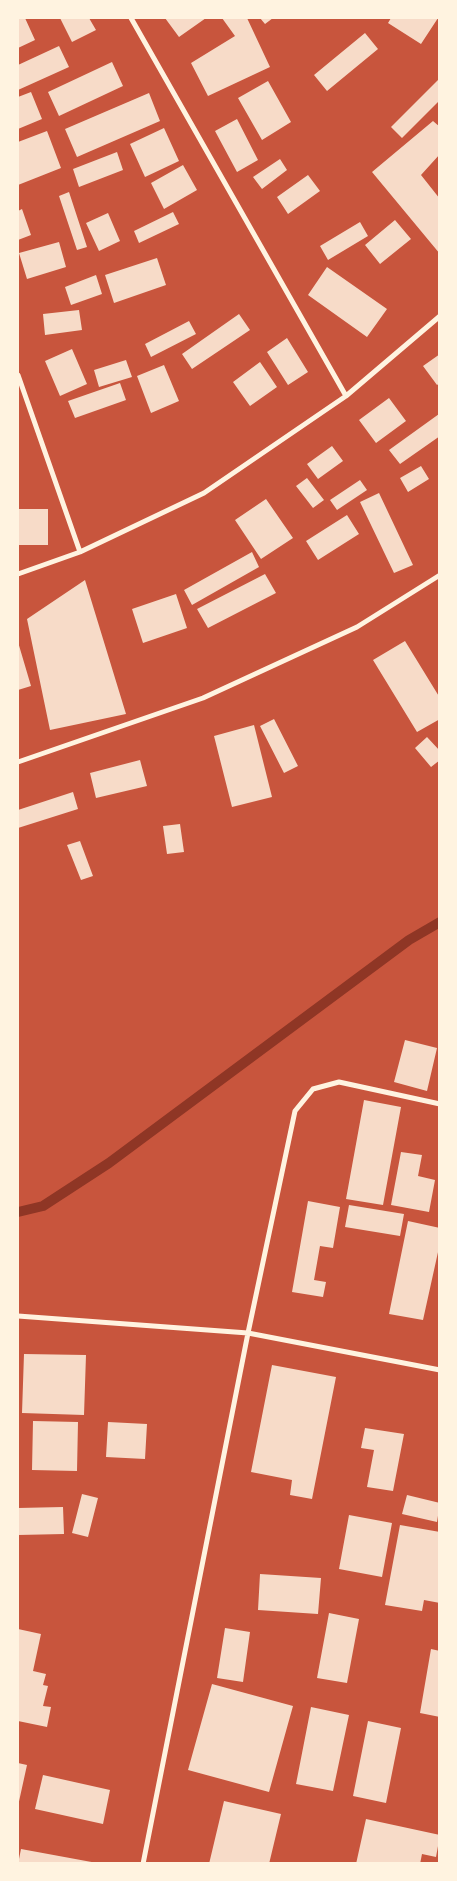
<!DOCTYPE html>
<style>
body{margin:0}
#map{position:relative;width:457px;height:1881px;overflow:hidden;background:#c8553d;font-family:"Asap Condensed",sans-serif}
canvas{display:block}
.frame{position:absolute;inset:0;border:19px solid #fff3e0;pointer-events:none}
</style>
<div id="map">
<canvas width="457" height="1881"></canvas>
<div class="frame"></div>
</div>
<script>
const c = document.querySelector('canvas').getContext('2d');
c.lineJoin = 'round';
function poly(rows) {
  const path = new Path2D();
  for (const r of rows) {
    path.moveTo(r[0], r[1]);
    for (let i = 2; i < r.length; i += 2) path.lineTo(r[i], r[i + 1]);
  }
  return path;
}
function strokePath(path, color, width, dash) {
  c.strokeStyle = color;
  c.lineWidth = width;
  c.lineCap = dash ? 'butt' : 'round';
  c.setLineDash(dash || []);
  c.stroke(path);
}
function paint(path, color) {
  c.fillStyle = color;
  c.fill(path, 'evenodd');
}
strokePath(poly([
 [18,1212,43,1206,109,1163,409,940,440,922]
]), '#8f3625', 10);
paint(poly([
 [18,18,25,18,35,40,18,48],
 [60,18,89,18,96,30,72,42],
 [165,18,206,18,179,37],
 [222,18,247,18,270,67,208,96,191,63,235,36],
 [260,18,273,18,265,24],
 [391,18,438,18,421,44,388,23],
 [365,33,378,49,327,91,314,75],
 [59,46,69,67,18,90,18,65],
 [112,62,123,86,59,116,48,92],
 [440,78,440,100,402,138,391,127],
 [268,81,291,122,262,140,238,98],
 [31,92,42,119,18,129,18,97],
 [149,93,160,121,77,157,65,129],
 [237,119,258,160,237,172,215,131],
 [433,121,440,127,440,154,421,175,440,199,440,254,372,172],
 [164,128,179,161,145,177,130,144],
 [47,131,61,168,18,185,18,142],
 [117,152,123,170,79,187,73,169],
 [280,159,287,170,262,189,253,177],
 [183,165,197,190,164,209,151,183],
 [308,175,320,191,288,214,277,197],
 [69,192,87,247,77,250,59,196],
 [22,209,31,235,18,240,18,211],
 [173,212,179,224,139,243,134,231],
 [108,213,120,241,99,251,86,223],
 [395,220,411,239,380,264,365,245],
 [360,222,368,236,328,260,320,246],
 [59,242,66,267,27,279,19,253],
 [157,258,166,285,114,303,105,275],
 [327,267,387,309,367,337,308,295],
 [96,275,102,294,71,305,65,287],
 [79,310,82,330,45,335,43,314],
 [239,314,250,330,192,369,182,354],
 [189,321,196,334,151,357,145,344],
 [287,338,308,372,288,385,267,352],
 [72,349,87,384,60,396,45,361],
 [440,354,440,383,437,385,423,366],
 [126,360,132,377,99,387,94,370],
 [260,362,277,387,250,406,233,382],
 [164,365,179,401,151,413,137,376],
 [120,383,126,400,75,418,68,401],
 [389,398,406,421,376,443,359,420],
 [439,414,440,436,400,464,389,450],
 [332,446,343,461,318,479,307,464],
 [421,466,429,479,408,492,400,478],
 [307,478,324,500,313,508,296,486],
 [360,480,367,490,337,510,330,500],
 [379,493,413,565,394,573,360,502],
 [266,499,293,538,261,559,235,520],
 [18,509,48,509,48,545,18,545],
 [347,515,359,534,318,560,306,541],
 [252,552,259,567,192,605,184,590],
 [265,574,276,593,208,628,197,609],
 [85,580,126,714,50,730,27,619],
 [176,594,187,628,143,643,132,609],
 [405,641,440,698,440,719,417,732,373,660],
 [18,642,31,686,18,690],
 [274,719,298,766,284,773,260,726],
 [254,725,272,797,232,807,214,736],
 [427,737,440,751,440,760,431,767,415,748],
 [140,760,147,786,96,798,90,773],
 [73,792,78,809,18,828,18,810],
 [180,824,184,852,167,854,163,826],
 [80,841,93,876,81,880,67,845],
 [405,1040,437,1048,427,1091,394,1082],
 [364,1100,401,1107,383,1205,346,1199],
 [401,1152,422,1155,418,1176,435,1180,429,1212,391,1205],
 [308,1201,340,1207,333,1248,320,1246,314,1280,326,1282,323,1297,292,1292],
 [349,1205,404,1214,400,1236,345,1227],
 [408,1221,440,1228,440,1243,423,1320,389,1314],
 [24,1354,86,1355,84,1415,22,1413],
 [272,1365,336,1377,312,1499,290,1495,292,1480,251,1472],
 [33,1421,78,1422,77,1471,32,1470],
 [108,1422,147,1424,145,1459,106,1457],
 [365,1428,404,1434,393,1491,367,1487,374,1450,361,1448],
 [82,1494,98,1498,88,1537,72,1533],
 [407,1495,440,1503,437,1522,402,1514],
 [63,1507,64,1534,18,1535,18,1508],
 [349,1515,392,1523,382,1577,339,1569],
 [400,1525,440,1532,440,1603,424,1600,422,1611,385,1605],
 [260,1574,321,1578,318,1614,258,1610],
 [329,1613,359,1619,347,1683,317,1678],
 [225,1628,250,1632,243,1682,217,1678],
 [18,1629,41,1634,33,1671,46,1674,43,1685,48,1686,43,1706,51,1707,47,1727,18,1721],
 [431,1649,440,1651,440,1717,420,1713],
 [212,1684,293,1706,269,1792,188,1770],
 [311,1707,349,1715,333,1791,296,1784],
 [368,1721,401,1728,386,1803,353,1796],
 [18,1763,27,1765,18,1806],
 [43,1775,110,1790,103,1824,35,1809],
 [224,1801,281,1814,269,1864,209,1864],
 [366,1819,440,1835,436,1857,422,1854,420,1864,356,1864],
 [21,1849,97,1863,97,1864,18,1864]
]), '#f7dbc8');
strokePath(poly([
 [131,18,346,396],
 [18,375,80,552],
 [18,574,80,552,204,493,346,396,440,316],
 [18,762,203,698,357,627,440,575],
 [18,1316,248,1333,440,1370],
 [143,1864,248,1333,295,1111,313,1089,339,1082,440,1104]
]), '#fff3e0', 5);
</script>
